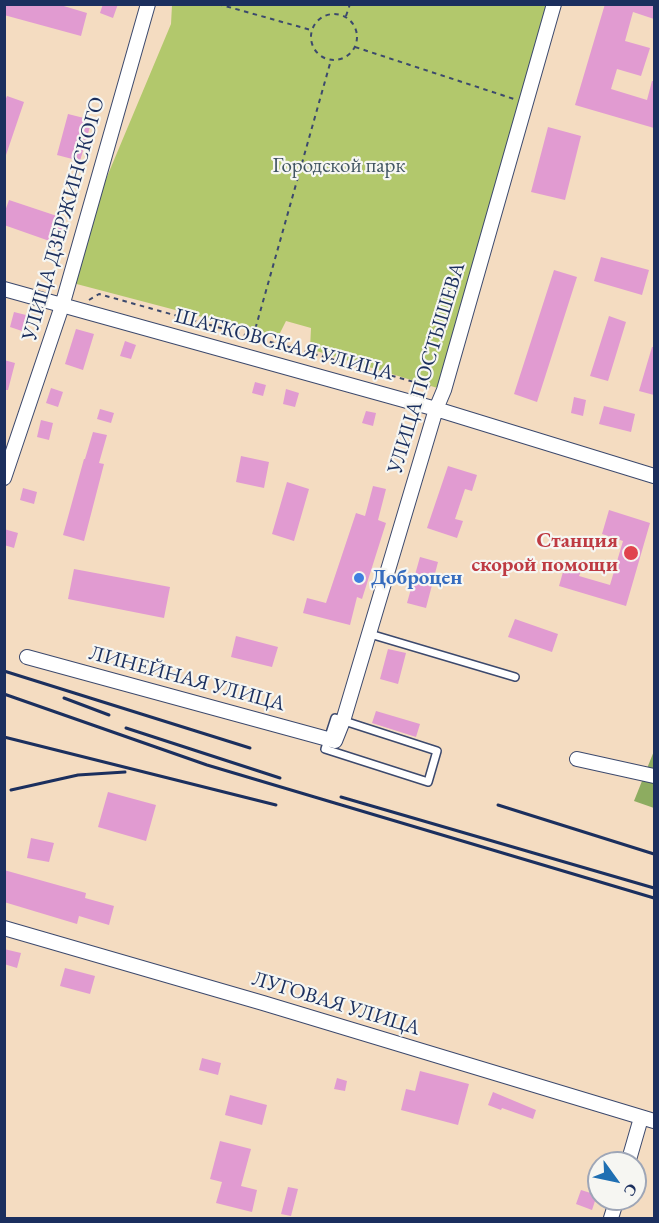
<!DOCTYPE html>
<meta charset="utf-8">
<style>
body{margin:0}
#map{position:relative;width:659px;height:1223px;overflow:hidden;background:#f4dcc1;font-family:"EB Garamond",serif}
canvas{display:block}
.frame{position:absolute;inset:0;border:6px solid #1b2f5e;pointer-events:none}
.north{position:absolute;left:587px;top:1151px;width:60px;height:60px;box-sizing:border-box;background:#f6f6f2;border:2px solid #9ea6b7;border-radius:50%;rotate:123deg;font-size:16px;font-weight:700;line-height:24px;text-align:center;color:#1b2f5e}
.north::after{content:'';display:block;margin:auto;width:21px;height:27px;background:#1f6fb2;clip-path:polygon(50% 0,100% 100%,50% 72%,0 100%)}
</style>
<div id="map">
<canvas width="659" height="1223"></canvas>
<div class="frame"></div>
<div class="north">С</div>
</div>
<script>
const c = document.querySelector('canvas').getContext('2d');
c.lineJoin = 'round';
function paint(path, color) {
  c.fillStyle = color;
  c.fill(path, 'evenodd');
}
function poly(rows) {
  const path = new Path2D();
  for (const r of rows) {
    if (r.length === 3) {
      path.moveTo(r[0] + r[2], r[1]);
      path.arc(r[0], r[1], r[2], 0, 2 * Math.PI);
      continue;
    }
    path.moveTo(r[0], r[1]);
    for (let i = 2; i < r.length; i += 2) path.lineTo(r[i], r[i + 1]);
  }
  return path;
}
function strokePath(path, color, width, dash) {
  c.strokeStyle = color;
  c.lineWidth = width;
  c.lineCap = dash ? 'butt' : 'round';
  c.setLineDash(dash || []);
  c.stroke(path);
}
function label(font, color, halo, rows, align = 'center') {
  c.font = font + ' "EB Garamond",serif';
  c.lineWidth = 4.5;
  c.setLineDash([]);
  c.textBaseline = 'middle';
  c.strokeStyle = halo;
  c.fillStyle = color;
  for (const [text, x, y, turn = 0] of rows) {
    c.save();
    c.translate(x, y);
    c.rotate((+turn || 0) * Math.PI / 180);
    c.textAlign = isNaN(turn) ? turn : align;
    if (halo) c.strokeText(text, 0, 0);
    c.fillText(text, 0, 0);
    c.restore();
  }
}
paint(poly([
 [172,5,554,5,444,390,310,349,311,328,286,321,278,337,69,282,83,234,171,24]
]), '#b2c86c');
paint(poly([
 [654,751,654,808,634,801]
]), '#8dac60');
paint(poly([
 [4,4,57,4,87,13,81,36,4,15],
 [103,4,118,4,113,18,100,13],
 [605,4,654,4,654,19,633,12,625,41,650,48,641,76,617,69,611,89,647,100,652,81,654,81,654,128,575,105],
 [7,96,24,102,6,155,4,155,4,103],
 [68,114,92,120,80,161,57,155],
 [548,127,581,136,565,200,531,192],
 [9,200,66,219,58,244,4,225,4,214],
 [601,257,649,270,642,295,594,281],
 [554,270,577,277,537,402,514,394],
 [14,312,26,315,22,331,10,327],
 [609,316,626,322,608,381,590,376],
 [76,329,94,334,83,370,65,364],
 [125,341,136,345,131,359,120,356],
 [652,347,654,347,654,395,639,391],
 [4,360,15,363,8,390,4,390],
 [255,382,266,385,263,396,252,393],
 [51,388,63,392,58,407,46,403],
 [286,389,299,393,295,407,283,404],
 [574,397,586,400,583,416,571,413],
 [604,406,635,414,631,432,599,424],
 [100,409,114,413,111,423,97,419],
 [366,411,376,413,373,426,362,423],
 [41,420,53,423,49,440,37,437],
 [93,432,107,435,99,463,104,464,84,541,63,535,84,459,85,459],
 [241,456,269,462,264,488,236,482],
 [448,466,477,475,472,491,465,489,455,519,463,521,457,538,427,528],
 [287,482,309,489,294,541,272,534],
 [373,486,386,489,378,520,386,523,362,599,357,597,350,625,303,613,307,598,326,603,356,513,365,516],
 [23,488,37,492,34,504,20,500],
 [609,510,650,523,626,606,559,586,565,565,582,569,579,576,610,585,623,541,602,534],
 [4,529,18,533,14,548,4,545],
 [420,557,438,562,426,608,407,603],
 [74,569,170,587,164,618,68,599],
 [515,619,558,634,552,652,508,637],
 [236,636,278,647,272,667,231,657],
 [388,649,406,653,398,684,380,679],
 [376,711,420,724,416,737,372,723],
 [108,792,156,805,146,841,98,827],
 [31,838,54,843,49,862,27,858],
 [4,870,86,893,85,898,114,906,109,925,79,916,77,924,4,902],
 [4,949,21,953,17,968,4,964],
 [65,968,95,976,90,994,60,986],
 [202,1058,221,1063,218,1075,199,1070],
 [420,1071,469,1084,458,1125,401,1110,406,1089,415,1091],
 [337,1078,347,1081,345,1091,334,1089],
 [493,1092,536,1110,533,1119,502,1108,501,1110,488,1105],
 [230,1095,267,1105,262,1125,225,1115],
 [220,1141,251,1149,241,1186,257,1190,252,1212,216,1203,222,1182,210,1179],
 [288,1187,298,1189,291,1216,281,1214],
 [581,1190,597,1195,592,1210,576,1204]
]), '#e19bd1');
const service = poly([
 [370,634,515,677],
 [335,718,437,751,428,782,325,749,335,718]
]);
const minor = poly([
 [4,289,436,409,654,476],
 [4,478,62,306,148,4],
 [27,657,335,741,343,721,436,409,444,390,554,4],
 [577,759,654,776],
 [4,928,263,1003,654,1121],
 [628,1163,641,1118],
 [611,1218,617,1199]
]);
strokePath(service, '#3c496d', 10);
strokePath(minor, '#3c496d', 16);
strokePath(poly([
 [218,4,311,30],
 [334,37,23],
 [346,16,350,4],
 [355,47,514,99],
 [89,300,99,294,432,387],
 [253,337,331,60]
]), '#3c496d', 2, [4.5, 4.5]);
strokePath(service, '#fff', 7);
strokePath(minor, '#fff', 14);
strokePath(poly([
 [4,671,250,748],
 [4,694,207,765,654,898],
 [64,698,109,715],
 [126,728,280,778],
 [4,737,276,805],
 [11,790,78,775,125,772],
 [341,797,654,888],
 [498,805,654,854]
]), '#1b2f5e', 3);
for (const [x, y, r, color] of [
 [631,553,8,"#e0444e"],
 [359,578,6,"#3f7fe0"]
]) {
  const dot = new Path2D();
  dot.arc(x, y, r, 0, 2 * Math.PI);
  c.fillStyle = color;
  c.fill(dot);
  strokePath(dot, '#f6f6f2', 2);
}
label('21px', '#415562', '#f6f6f2', [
 ["Городской парк",339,166]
]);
label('21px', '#1b2f5e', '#f6f6f2', [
 ["УЛИЦА ДЗЕРЖИНСКОГО",64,219,-74],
 ["ШАТКОВСКАЯ УЛИЦА",284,345,15],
 ["УЛИЦА ПОСТЫШЕВА",427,368,-73],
 ["ЛИНЕЙНАЯ УЛИЦА",187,679,15],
 ["ЛУГОВАЯ УЛИЦА",336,1004,17]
]);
label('bold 21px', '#be3a42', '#f6f6f2', [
 ["Станция",618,541],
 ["скорой помощи",618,565]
], 'right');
label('bold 21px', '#366cbe', '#f6f6f2', [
 ["Доброцен",371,578]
], 'left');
</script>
